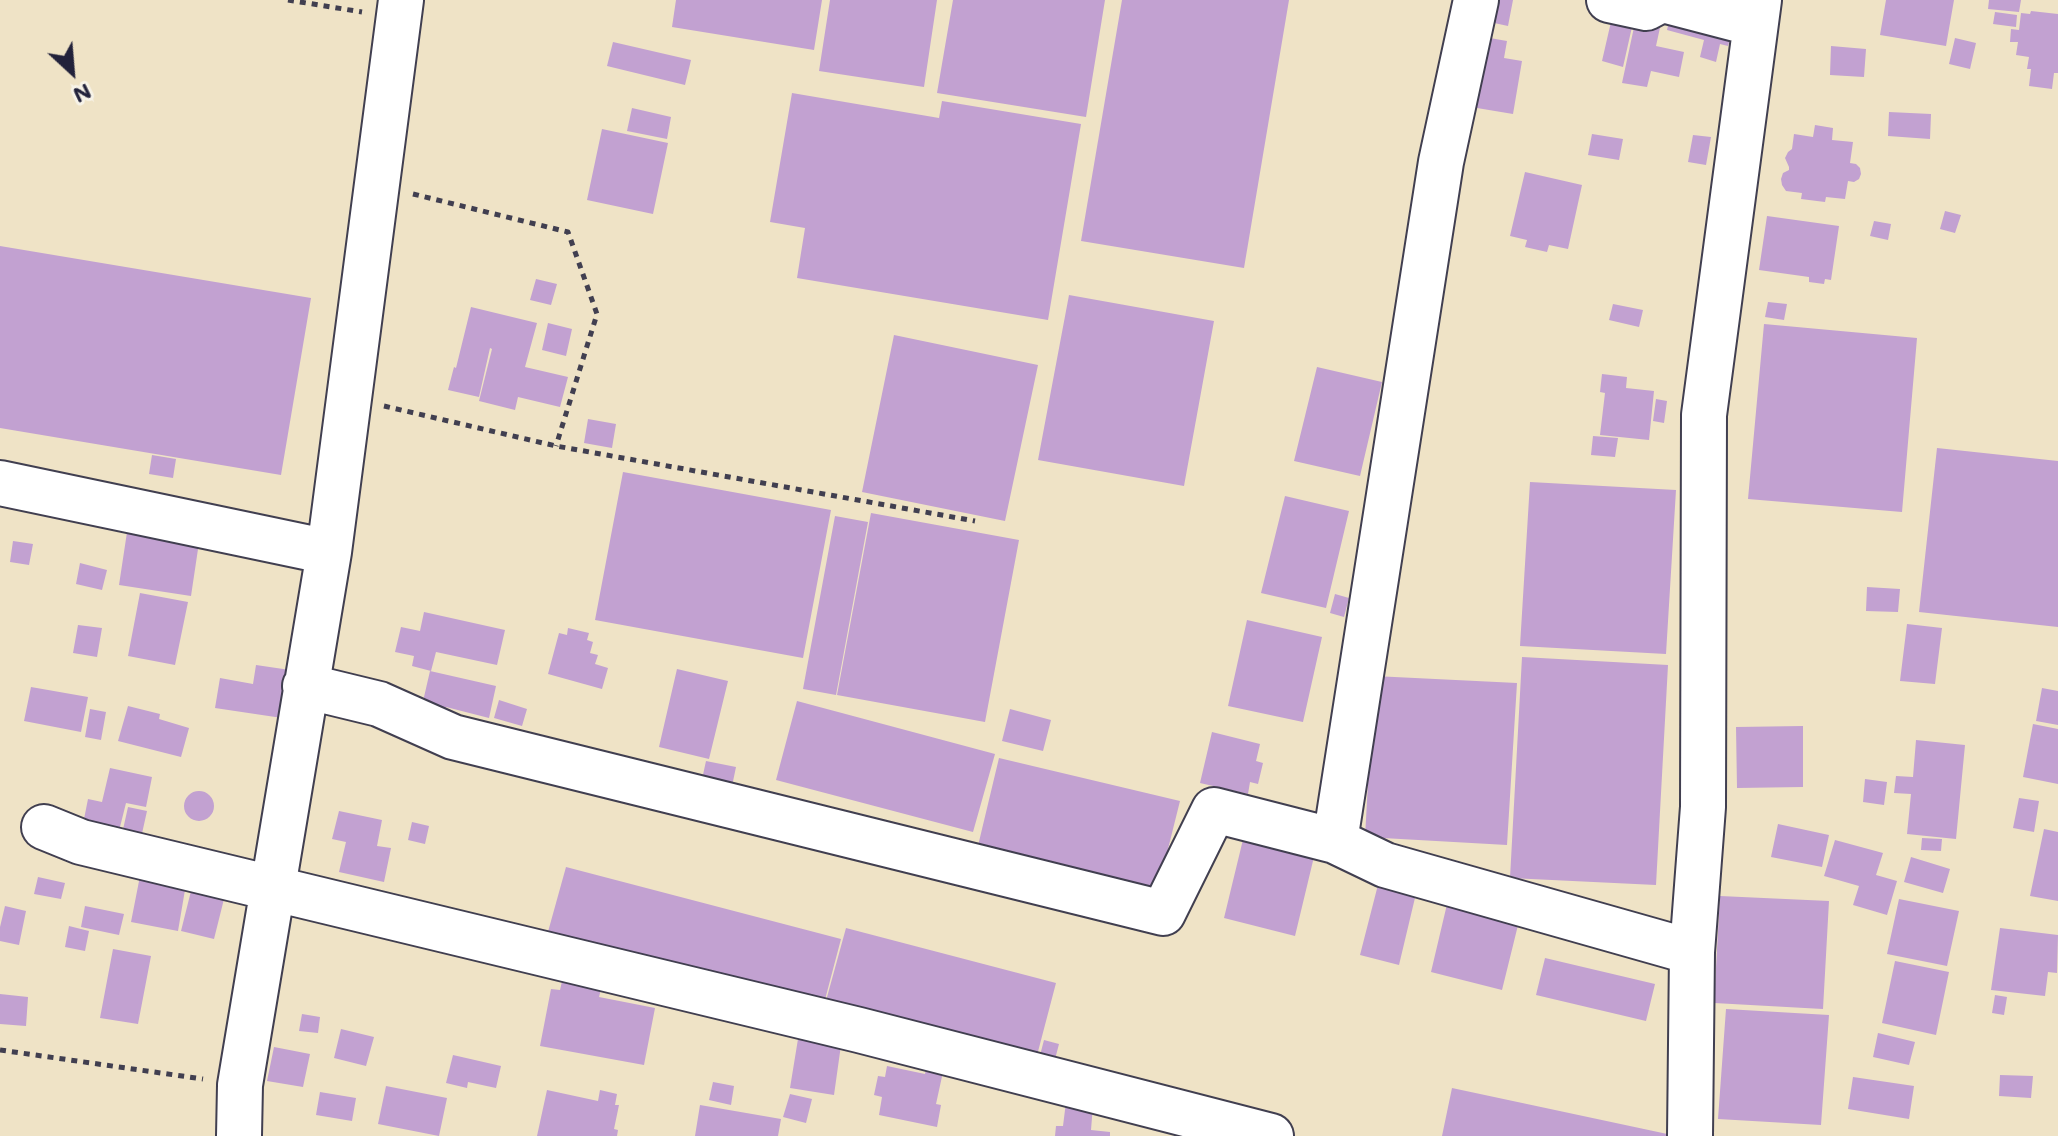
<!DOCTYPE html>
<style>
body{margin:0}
#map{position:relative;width:2058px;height:1136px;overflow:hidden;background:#efe3c6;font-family:Mali,sans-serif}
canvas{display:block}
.north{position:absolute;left:32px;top:32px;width:80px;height:80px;-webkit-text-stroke:6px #f7f3e8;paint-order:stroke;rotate:154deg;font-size:22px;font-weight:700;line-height:32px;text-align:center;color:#22223b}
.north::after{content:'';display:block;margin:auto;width:28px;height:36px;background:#22223b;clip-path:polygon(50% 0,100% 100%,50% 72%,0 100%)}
</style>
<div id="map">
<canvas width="2058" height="1136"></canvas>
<div class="north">N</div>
</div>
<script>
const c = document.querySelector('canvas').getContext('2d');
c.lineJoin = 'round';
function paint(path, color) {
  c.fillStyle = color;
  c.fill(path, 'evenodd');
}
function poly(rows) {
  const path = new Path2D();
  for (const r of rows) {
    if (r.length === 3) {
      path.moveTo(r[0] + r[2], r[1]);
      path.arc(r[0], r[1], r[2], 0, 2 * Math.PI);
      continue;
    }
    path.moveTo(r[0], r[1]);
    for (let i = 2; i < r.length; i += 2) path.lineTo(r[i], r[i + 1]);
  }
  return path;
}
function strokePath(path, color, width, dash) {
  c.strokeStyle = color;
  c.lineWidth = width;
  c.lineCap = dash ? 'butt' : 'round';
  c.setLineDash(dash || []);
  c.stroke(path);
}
paint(poly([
 [676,0,822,0,814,50,672,27],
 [830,0,937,0,924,87,819,71],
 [953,0,1105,0,1086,117,937,93],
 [1122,0,1289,0,1244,268,1081,241],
 [1489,0,1513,0,1508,26,1485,21],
 [1886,0,1954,0,1946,46,1880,35],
 [1989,0,2021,0,2019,12,1988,9],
 [1672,9,1734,25,1728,46,1720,44,1716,62,1700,57,1704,40,1667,30],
 [2031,11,2058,14,2058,73,2054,73,2052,89,2029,86,2031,69,2027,69,2029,57,2016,55,2018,42,2010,42,2011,29,2019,30,2021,13,2030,14],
 [1995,12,2017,15,2016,27,1993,24],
 [1613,13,1634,18,1623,67,1602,61],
 [1636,18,1661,23,1656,46,1684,52,1679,77,1651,71,1647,87,1622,83],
 [1484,37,1507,41,1504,58,1522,61,1513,114,1471,107],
 [1955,38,1976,43,1970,69,1949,64],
 [613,42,691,60,685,85,607,66],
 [1831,46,1866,49,1864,77,1830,75],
 [792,93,939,118,942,101,1081,124,1048,320,797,278,805,228,770,222],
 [632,108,671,117,667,139,627,131],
 [1889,112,1931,114,1930,139,1888,136],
 [1815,125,1833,128,1832,140,1853,142,1850,163,1856,164,1860,168,1861,174,1859,179,1854,182,1848,181,1845,199,1826,197,1825,202,1801,199,1802,193,1786,191,1782,185,1781,179,1783,173,1789,170,1789,167,1785,158,1788,152,1792,149,1794,134,1813,137],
 [602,129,668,143,653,214,587,200],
 [1592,134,1623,139,1619,160,1588,155],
 [1693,135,1711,137,1706,165,1688,162],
 [1525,172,1582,185,1568,249,1549,245,1547,252,1525,247,1527,240,1510,236],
 [1945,211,1961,215,1955,233,1940,229],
 [1767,216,1839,226,1831,280,1825,279,1824,284,1809,282,1809,277,1759,270],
 [1874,221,1891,224,1888,240,1870,236],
 [0,246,311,298,281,475,0,428],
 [536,279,557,284,551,305,530,300],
 [1069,295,1214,321,1184,486,1038,460],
 [1768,302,1787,304,1784,320,1765,317],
 [1613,304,1643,310,1639,327,1609,320],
 [471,307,537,323,525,367,568,377,560,407,518,397,515,410,479,401,492,349,490,348,479,397,448,390,454,367,456,368],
 [548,323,572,329,566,356,542,350],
 [1764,324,1917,338,1902,512,1748,499],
 [894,335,1038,365,1005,521,862,492],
 [1317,367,1382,382,1360,476,1294,461],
 [1602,374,1627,377,1626,388,1654,391,1649,440,1600,435,1605,393,1600,392],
 [1656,399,1667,401,1664,423,1653,421],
 [588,419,616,424,612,448,584,443],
 [1593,436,1618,438,1615,457,1591,455],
 [1937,448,2058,461,2058,627,1919,612],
 [152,455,176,459,173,478,149,474],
 [623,472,831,510,803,658,595,620],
 [1530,482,1676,490,1666,654,1520,646],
 [1285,496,1349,511,1326,608,1261,593],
 [871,513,1019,540,985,722,837,695],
 [835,516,868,522,836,695,803,689],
 [129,519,201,529,191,596,119,585],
 [13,541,33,544,29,565,10,562],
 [80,563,107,570,102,590,76,584],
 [1867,587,1900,589,1898,612,1866,611],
 [140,593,188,602,175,665,128,656],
 [1335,594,1349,598,1344,617,1330,613],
 [424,612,505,630,497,665,436,652,431,671,412,666,414,656,395,652,401,627,420,631],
 [1247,620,1322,637,1303,722,1228,706],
 [1907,624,1942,628,1935,684,1900,681],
 [78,625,102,628,97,657,73,653],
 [568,628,589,633,587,640,593,642,590,653,598,655,595,664,608,668,602,689,548,674,559,633,567,635],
 [1522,657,1668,665,1656,885,1510,878],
 [256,665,290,670,282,718,215,708,220,678,253,684],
 [677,669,728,681,709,759,659,747],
 [430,671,496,686,489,718,446,707,444,715,421,710],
 [1374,676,1517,683,1507,845,1365,837],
 [31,687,88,697,81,732,24,721],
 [2042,688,2058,691,2058,725,2036,721],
 [499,700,527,709,522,726,494,718],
 [797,701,995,754,973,832,776,780],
 [128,706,160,714,159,719,189,728,181,757,118,741],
 [90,709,106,712,101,740,85,737],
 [1010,709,1051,720,1043,751,1002,741],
 [2033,724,2058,729,2058,784,2023,777],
 [1803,726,1803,787,1737,788,1736,727],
 [1212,732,1260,744,1256,761,1263,763,1258,784,1250,782,1248,794,1200,783],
 [1916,740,1965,745,1956,839,1907,834,1911,794,1894,793,1896,776,1913,777],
 [999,758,1180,801,1157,893,977,850],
 [706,761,736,767,731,791,701,784],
 [110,768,152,777,146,807,126,803,119,831,83,824,88,799,102,802],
 [1865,779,1887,782,1884,805,1863,802],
 [199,806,15],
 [2019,798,2039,801,2034,832,2013,828],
 [128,807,147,811,139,847,120,843],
 [339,811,382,820,377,846,391,848,384,882,339,872,346,842,332,839],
 [412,822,429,826,425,844,408,840],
 [1247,823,1318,840,1295,936,1224,918],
 [1778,824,1829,835,1822,867,1771,857],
 [2044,829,2058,832,2058,901,2030,896],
 [1922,838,1942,839,1941,851,1921,850],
 [1835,840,1883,853,1876,875,1897,881,1887,915,1853,905,1859,886,1824,876],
 [1911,857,1950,869,1943,893,1904,882],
 [566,867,841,939,822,1011,546,939],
 [1381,873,1419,881,1399,965,1360,955],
 [140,876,186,884,178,931,131,922],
 [38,877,65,883,61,899,34,894],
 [192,887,225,895,214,939,181,931],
 [1720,896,1829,901,1823,1009,1714,1003],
 [1899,899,1959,911,1947,966,1887,954],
 [1448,900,1520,917,1502,990,1431,972],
 [5,906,26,911,19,945,0,941,0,927],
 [85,906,124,914,119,935,81,927],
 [69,926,89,931,85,951,65,947],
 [846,928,1056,983,1035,1063,824,1008],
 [2000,928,2058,935,2057,973,2048,972,2045,996,1991,990],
 [113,949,151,956,138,1024,100,1018],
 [1545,958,1655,984,1646,1021,1536,995],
 [1895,961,1949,972,1936,1035,1882,1023],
 [563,977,602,985,599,997,655,1008,644,1065,540,1046,551,989,560,990],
 [0,994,28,997,26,1026,0,1024],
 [1995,995,2007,997,2004,1015,1992,1013],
 [1726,1009,1829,1015,1821,1125,1718,1119],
 [302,1014,320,1017,318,1033,299,1031],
 [341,1029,374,1037,366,1066,334,1058],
 [1878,1033,1915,1042,1909,1065,1873,1057],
 [798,1039,841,1045,834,1095,790,1088],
 [1044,1040,1059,1044,1053,1067,1038,1063],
 [274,1047,310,1054,303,1087,267,1081],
 [929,1054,946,1058,936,1104,941,1105,937,1127,879,1115,882,1097,874,1095,878,1076,885,1077,887,1066,925,1074],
 [453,1055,501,1066,496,1088,468,1082,467,1088,446,1083],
 [2000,1075,2033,1076,2031,1098,1999,1096],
 [1853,1077,1914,1086,1909,1119,1848,1109],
 [713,1082,734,1086,731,1105,709,1100],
 [386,1086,447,1098,439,1136,378,1124],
 [1452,1088,1672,1135,1672,1136,1442,1136],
 [547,1090,598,1101,600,1090,617,1094,615,1105,619,1105,614,1129,618,1130,617,1136,537,1136],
 [320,1092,356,1098,352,1121,316,1115],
 [790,1094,812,1099,806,1123,783,1117],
 [1066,1102,1093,1105,1091,1130,1110,1132,1110,1136,1055,1136,1056,1126,1063,1126],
 [700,1105,781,1119,778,1136,695,1136]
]), '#c2a1d1');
const minor = poly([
 [1609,0,1646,8,1661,0],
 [1663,0,1755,24],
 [0,483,329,552],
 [305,686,379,704,453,737,1163,913,1214,810,1335,841,1385,865,1692,952],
 [44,827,81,842,859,1030,1271,1136],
 [1335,841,1441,162,1476,0],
 [239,1136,240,1085,329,552,401,0],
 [1690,1136,1692,952,1703,807,1704,415,1759,0]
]);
strokePath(minor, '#413f50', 48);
strokePath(poly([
 [288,0,362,12],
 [413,194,568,232,597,314,556,446],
 [384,406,556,446,975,521],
 [0,1050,203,1079]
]), '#413f50', 5, [6, 6]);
strokePath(minor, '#fff', 44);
</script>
